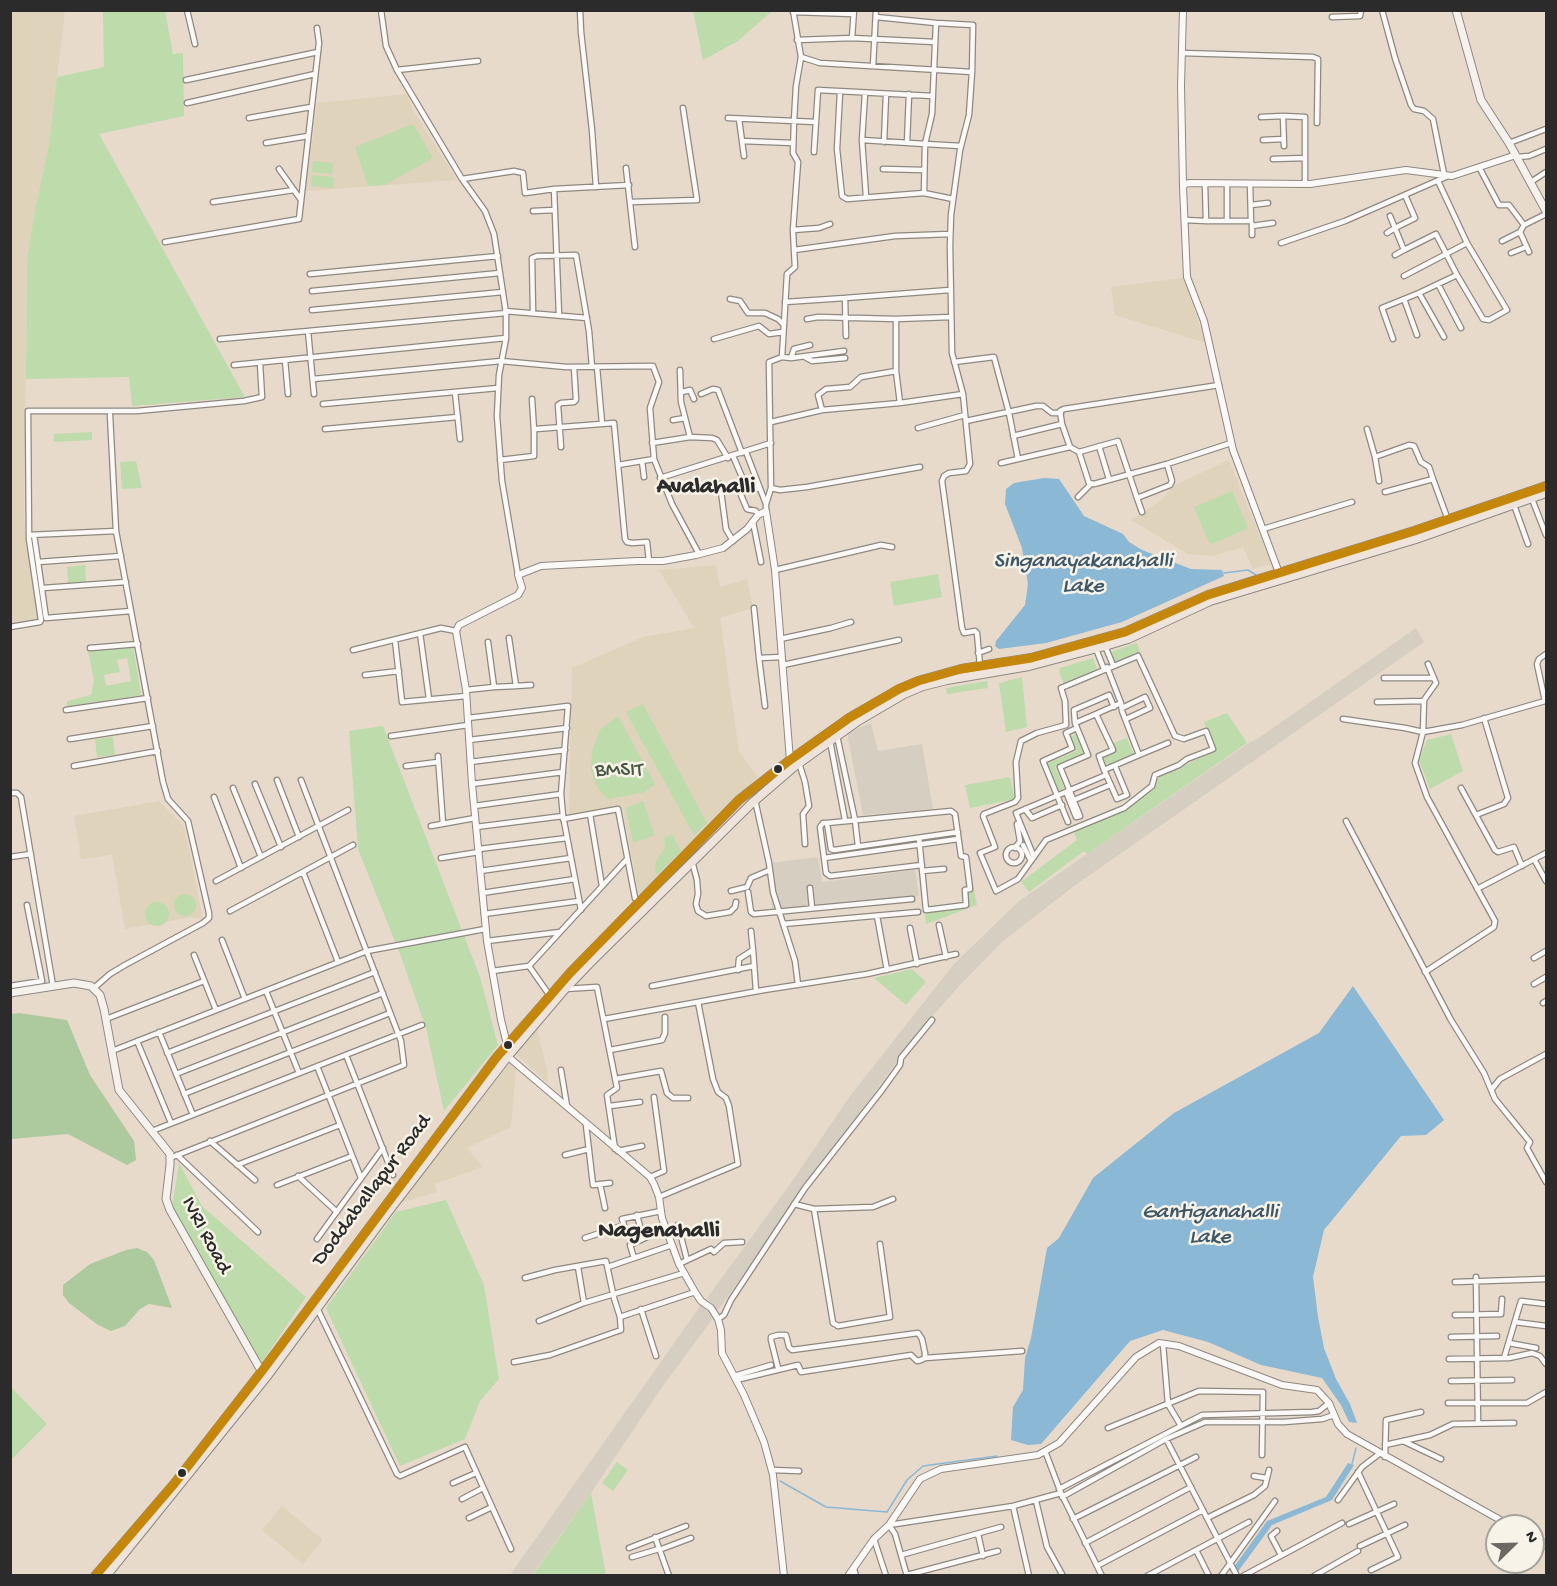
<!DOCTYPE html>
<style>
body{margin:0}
#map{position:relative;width:1557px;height:1586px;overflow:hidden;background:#e7dacb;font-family:"Gochi Hand",sans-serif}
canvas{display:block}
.frame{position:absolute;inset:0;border:12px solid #2b2b2b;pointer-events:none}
.north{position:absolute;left:1485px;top:1514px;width:60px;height:60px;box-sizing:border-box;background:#f7f3e8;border:2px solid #a5a39c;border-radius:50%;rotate:67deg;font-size:16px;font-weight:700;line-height:24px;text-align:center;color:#2b2b2b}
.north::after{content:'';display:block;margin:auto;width:21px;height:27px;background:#6d6863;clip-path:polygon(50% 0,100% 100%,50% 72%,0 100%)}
</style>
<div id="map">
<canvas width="1557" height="1586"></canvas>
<div class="frame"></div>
<div class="north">N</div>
</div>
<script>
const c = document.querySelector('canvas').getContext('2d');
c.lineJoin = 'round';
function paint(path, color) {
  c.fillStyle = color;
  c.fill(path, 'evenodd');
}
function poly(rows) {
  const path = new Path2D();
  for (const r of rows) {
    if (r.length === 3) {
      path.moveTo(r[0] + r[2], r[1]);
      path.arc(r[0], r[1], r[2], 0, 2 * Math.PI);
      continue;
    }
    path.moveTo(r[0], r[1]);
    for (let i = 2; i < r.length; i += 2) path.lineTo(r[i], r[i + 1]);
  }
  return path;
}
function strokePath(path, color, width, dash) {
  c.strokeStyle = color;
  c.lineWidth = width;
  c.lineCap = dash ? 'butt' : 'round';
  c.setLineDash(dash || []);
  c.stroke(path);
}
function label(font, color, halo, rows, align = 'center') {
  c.font = font + ' "Gochi Hand",sans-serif';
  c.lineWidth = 5;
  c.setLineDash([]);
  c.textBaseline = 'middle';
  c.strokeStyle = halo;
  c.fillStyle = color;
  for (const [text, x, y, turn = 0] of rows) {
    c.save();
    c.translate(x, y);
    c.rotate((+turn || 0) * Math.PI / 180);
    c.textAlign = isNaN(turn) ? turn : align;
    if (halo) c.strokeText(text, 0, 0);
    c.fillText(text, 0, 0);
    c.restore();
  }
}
paint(poly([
 [11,11,65,11,49,144,35,208,27,260,24,521,38,620,11,624],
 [407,94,414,112,457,180,306,191,317,103],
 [1183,278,1206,343,1115,315,1111,287],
 [1229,460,1271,564,1253,569,1243,547,1213,556,1188,554,1131,520,1162,500,1173,486],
 [716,565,720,587,747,579,753,608,720,618,739,752,758,777,639,896,622,805,569,816,572,668,643,637,694,628,659,570],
 [159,801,184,826,203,919,192,917,125,929,112,855,81,859,74,816],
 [537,1029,547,1070,548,1083,516,1054],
 [509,1063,516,1069,511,1127,467,1148,483,1167,435,1184,437,1192,399,1203],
 [282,1506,323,1540,303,1564,262,1530]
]), '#dfd3bc');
paint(poly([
 [1416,628,1424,642,1074,886,1002,942,960,985,919,1031,718,1310,707,1298,793,1180,850,1096,954,964,1019,901,1250,742,1256,740],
 [871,723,878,751,922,744,933,809,863,815,847,733],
 [818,857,822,882,915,870,919,896,773,915,767,866,770,863],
 [701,1305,713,1318,658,1393,591,1493,532,1575,510,1575]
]), '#d6cec1');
paint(poly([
 [103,11,165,11,173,54,183,53,184,116,99,134,245,397,132,406,129,377,26,379,27,260,35,209,49,144,57,77,104,67],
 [693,11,693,10,772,11,738,41,703,60],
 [413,124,433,158,385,185,368,186,355,147],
 [313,161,333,163,332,174,312,172],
 [312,175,334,177,333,188,311,186],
 [92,432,92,440,54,442,54,434],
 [136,461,142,488,122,489,120,462],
 [1232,491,1248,528,1212,544,1209,542,1194,507],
 [85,565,86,583,68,585,67,567],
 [938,574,942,597,894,606,890,582],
 [1137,643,1140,652,1112,663,1108,653],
 [133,647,141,695,67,707,67,701,91,695,94,681,88,651],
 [127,658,131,681,106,686,104,675,120,672,117,660],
 [1093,658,1097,669,1064,684,1059,672,1060,668],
 [1022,677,1027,727,1006,732,999,683],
 [987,681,988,688,947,694,946,688],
 [643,704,707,823,694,835,626,712],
 [1227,713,1247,743,1087,854,1084,851,1029,892,1021,882,1077,840,1074,832,1125,810,1155,788,1159,777,1215,751,1204,722],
 [618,716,655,784,645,792,609,799,600,791,595,782,591,770,592,752,600,730],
 [383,726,480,977,498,1045,444,1111,426,1028,400,954,358,849,349,731],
 [1076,734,1084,753,1055,766,1064,788,1057,791,1046,764,1076,751,1070,737],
 [1451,734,1463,771,1430,789,1419,760,1427,740],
 [113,737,115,755,97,757,95,739],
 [1127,738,1134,755,1107,766,1103,758,1116,752,1113,743],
 [1010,777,1015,799,970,808,965,785],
 [643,801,655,835,633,843,626,808],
 [672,834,681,851,657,875,655,872,656,862,665,847,664,839],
 [968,860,977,905,926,924,925,913,968,908,967,893,971,892],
 [185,905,11],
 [157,914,12],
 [912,969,926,982,906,1005,874,978],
 [179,1163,202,1206,306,1297,260,1365,172,1208],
 [446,1200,484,1285,499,1379,480,1401,465,1439,400,1466,326,1308,396,1212],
 [11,1387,47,1424,11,1460],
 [617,1462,628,1470,613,1491,602,1483],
 [591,1493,606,1575,533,1575]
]), '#bedbab');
paint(poly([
 [19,1013,67,1020,90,1075,134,1141,136,1160,127,1165,68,1134,12,1139,11,1138,11,1014],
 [137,1248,147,1252,154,1260,172,1308,149,1304,140,1309,125,1326,111,1331,98,1325,69,1303,63,1295,63,1285,90,1264,126,1250]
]), '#adc99e');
paint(poly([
 [1044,478,1059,479,1084,516,1123,534,1129,542,1142,550,1191,569,1222,570,1224,576,1122,622,1046,643,999,649,995,646,996,641,1025,605,1028,584,1022,548,1005,504,1006,489,1014,483],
 [1353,986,1444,1120,1426,1135,1401,1136,1324,1230,1313,1277,1318,1317,1324,1348,1336,1379,1350,1404,1357,1423,1349,1422,1341,1405,1322,1378,1261,1365,1208,1342,1163,1330,1130,1341,1041,1444,1028,1445,1011,1440,1013,1407,1023,1390,1025,1358,1031,1338,1047,1248,1059,1238,1093,1178,1174,1113,1319,1033],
 [1348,1463,1354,1465,1332,1500,1272,1525,1237,1573,1234,1567,1267,1521,1326,1497]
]), '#8ab8d5');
strokePath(poly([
 [1224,573,1248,570,1256,575],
 [1352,1464,1356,1448],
 [780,1481,826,1507,887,1512,907,1480,923,1466,997,1456]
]), '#8ab8d5', 1.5);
const minor = poly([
 [187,10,195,44],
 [381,10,386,46,397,70,462,179,485,211,494,234,506,313,506,338,499,375,497,416,502,481,518,575],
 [580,10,581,32,592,130,596,187],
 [793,10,801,57,796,86,794,121,793,153,798,162,793,230,794,250],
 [1382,10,1395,58,1411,105,1414,109,1424,111,1433,119,1444,174],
 [793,12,853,14],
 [876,17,936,23,973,25,972,72],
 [1332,17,1360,16,1361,10],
 [936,23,932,114,925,144,961,146],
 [852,38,854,10],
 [797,40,852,38,935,42],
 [1182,53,1313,57,1318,59,1317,123],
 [801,57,820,63,972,72,969,115,960,150,951,215,950,246,952,353,963,394,970,464,966,471,949,473,944,476,942,481,962,628,964,633,975,631,977,633,980,666],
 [873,66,876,10],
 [397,70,478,61],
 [186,80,318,52],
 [840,92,837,149,842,196,847,199,924,193],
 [865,93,862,140,925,144,924,193,953,199],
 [187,103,315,74],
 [1261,117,1283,116],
 [249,118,311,107],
 [728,118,816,122],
 [739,119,744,156],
 [862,140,866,196],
 [1263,140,1283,139],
 [742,141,793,143],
 [884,142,886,94],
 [266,143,308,136],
 [907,143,909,94],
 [1509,143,1546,129],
 [1284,146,1283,116,1305,117,1305,184],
 [814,152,818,90,933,96],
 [1517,157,1529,156,1546,149],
 [1273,159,1305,158],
 [1479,167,1499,205,1509,205,1524,225,1546,214],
 [626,168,635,247],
 [279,169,301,200],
 [883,169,924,170],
 [462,179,514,171,523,173,525,193,554,189],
 [1438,181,1467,243,1507,310,1489,320,1483,319,1457,275],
 [1531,182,1546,172],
 [213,202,294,190],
 [631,202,697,200,683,108],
 [1251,205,1268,203],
 [533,211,554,210],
 [1390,216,1395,228,1415,218,1405,195],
 [1185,220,1206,221,1205,184],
 [1206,221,1251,221,1250,184],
 [1227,221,1227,184],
 [1252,224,1252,235],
 [1252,226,1273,223],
 [793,230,819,228,830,224],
 [1520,232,1529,252],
 [1387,233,1395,228,1404,250,1436,234,1457,275,1419,293,1382,308,1393,339],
 [1502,241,1520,232,1524,225],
 [165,242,299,219,319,43,317,28],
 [1281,243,1345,221,1448,176],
 [1511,253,1526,247],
 [1395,255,1404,250],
 [310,274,498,256],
 [1404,276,1467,243],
 [1438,284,1461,328],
 [312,291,500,273],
 [1419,293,1444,337],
 [730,299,740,301,748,313,765,313,778,319,784,325],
 [1404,299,1417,335],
 [785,302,845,298],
 [312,310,503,292],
 [505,311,587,318],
 [533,312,532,258,537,256,576,255,589,331,592,367],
 [559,315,554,189,629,185],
 [807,319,818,317,896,319,951,317],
 [896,319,896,371,861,377,850,387,826,389,818,395,822,410,900,403,963,394],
 [308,331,314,394],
 [846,336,845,298,950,290],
 [220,339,506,313],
 [714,339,759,326,769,334,783,332],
 [782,357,791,358,844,351],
 [805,357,812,361,845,358],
 [791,358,794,349,810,345],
 [285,360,288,394],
 [954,362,994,357,1009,413,1018,459,1070,447,1079,452,1118,441,1137,498,1170,485,1172,481,1167,464],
 [234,365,506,338],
 [597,367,602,423],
 [680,370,681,402,690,437],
 [896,371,900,403],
 [313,379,501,361,566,367,653,366,659,382,650,408,654,459,672,504,699,554],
 [455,392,460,439],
 [682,392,690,390,694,399],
 [701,394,713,389,718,390,742,453],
 [532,399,534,431],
 [323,404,498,388],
 [673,420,685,418],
 [966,421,1036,406,1043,406,1052,413,1061,413],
 [771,422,822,410],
 [918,428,965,415],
 [325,429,458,417],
 [1367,429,1375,457,1379,481],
 [1013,436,1062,424],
 [652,443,690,437,712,438,717,440,728,458],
 [1099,446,1109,479],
 [561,447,558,405,561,403,574,402,576,400,574,367],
 [1070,447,1062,424,1060,411,1064,409,1219,385],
 [746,452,766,504],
 [1079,452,1089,483,1094,484,1167,464,1231,443],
 [733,456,748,491,759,488],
 [1375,457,1409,445,1414,446,1421,462,1429,467,1433,479],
 [500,460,534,456,534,431,536,429,614,423,625,539,627,542,632,543,647,542,649,561],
 [642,461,644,477],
 [1001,463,1018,459],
 [618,465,654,459],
 [660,478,771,443],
 [720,484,726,529,733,541],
 [771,488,780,490,807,487,920,467],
 [1385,492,1433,479,1448,520],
 [741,495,747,509,756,511,758,515],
 [1078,497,1091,484],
 [1137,498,1142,512],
 [1532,499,1546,535],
 [1514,505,1528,544],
 [766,511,766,504,771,488,769,362,782,357,787,274,795,267,794,250,895,236,950,234],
 [753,522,761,562],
 [1263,529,1352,502],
 [29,535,116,531],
 [34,535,38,562],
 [121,556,38,562,46,618,131,611],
 [775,570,881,545,892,547],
 [43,588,126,582],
 [754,608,759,658],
 [10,627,40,622,41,620,29,539,28,411,137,411,244,401,262,397,260,363],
 [420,633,429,699],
 [780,639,831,628,851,622],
 [395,640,402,702,466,696],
 [1105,646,1113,665],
 [90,648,138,644],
 [1096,649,1104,669],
 [353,650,441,628,456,631],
 [978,653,989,649],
 [1138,656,1175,736,1184,739,1206,731,1213,749,1187,759,1179,765,1155,775,1152,786,1124,808,1046,840,1018,879,996,891,980,853,995,847,983,816,984,814,1015,802,1018,798,1016,762,1021,741,1037,733,1066,725,1065,701,1061,688,1138,656],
 [783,665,899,640],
 [1107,667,1121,703,1122,711,1139,755,1104,770,1099,756,1113,750,1096,714,1121,703],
 [365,675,399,671],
 [1384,678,1434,678],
 [516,686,531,685],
 [494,687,516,686,509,638],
 [466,690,494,687,488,642],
 [1377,702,1424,701],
 [765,706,759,658,782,657],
 [1122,708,1145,697,1150,708,1126,719],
 [66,710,148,698],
 [468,718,568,706,561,794,563,816,581,910],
 [1343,719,1405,728,1423,732,1424,700,1436,683,1428,664],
 [1075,723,1074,710,1109,695,1114,707],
 [391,736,468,725],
 [837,736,855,820,858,846],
 [70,739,153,726],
 [469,740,567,728],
 [830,741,845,820],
 [1139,755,1168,743],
 [438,756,443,824],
 [470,762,565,750],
 [799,763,805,782,809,806,803,814,805,844],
 [74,766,158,751],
 [406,766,438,762],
 [1105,772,1117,799,1127,795,1115,766],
 [277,780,299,837],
 [255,784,281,847],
 [472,784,563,772],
 [233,788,261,857],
 [1461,788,1495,850,1498,852,1514,847,1522,866],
 [1066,792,1076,817,1080,816,1060,767,1088,755,1075,723,1096,714],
 [10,793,17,793,21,797,53,986],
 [214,797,241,868],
 [755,800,769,863,773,892,795,961,798,985],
 [1074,800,1110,785],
 [474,806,561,794],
 [1025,809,1032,818,1062,805],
 [590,814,602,886],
 [1476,815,1504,804,1508,798,1484,718],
 [563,819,618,809,635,898],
 [1346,821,1451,1020,1484,1073,1495,1099,1530,1142,1527,1148,1546,1182],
 [1068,822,1043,761,1072,748,1066,733,1077,728],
 [827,823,823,823,820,827,826,873,830,876,922,865],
 [431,826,475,818],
 [476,827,563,816],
 [919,838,926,910,966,905,965,890,970,889,966,857,961,856,955,814,951,811,827,823,831,849,834,850,958,832],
 [1023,845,1031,861],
 [1014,855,8],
 [1015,848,1020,841,1017,824],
 [479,849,567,838],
 [10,857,31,854],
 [1034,857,1016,813,1106,775],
 [441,858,479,852],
 [824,858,958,839],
 [1534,859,1546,881],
 [692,861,697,880,698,894,696,904,698,911,706,916,730,912,735,907,736,902],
 [480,871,571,858],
 [922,871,944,869],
 [303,872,338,962],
 [216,881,348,810],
 [810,888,812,908],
 [1477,889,1546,853],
 [731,891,747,887,751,878,770,870],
 [748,892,751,912,754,914,912,899],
 [482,893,575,879],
 [230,911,353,845],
 [484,914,579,901],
 [877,916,887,970],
 [783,924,918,912],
 [939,925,946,957],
 [910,928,917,964],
 [222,940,245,999],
 [487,941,560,932],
 [753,950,756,991],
 [194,955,216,1010],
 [1534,958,1546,951],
 [529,966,550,996],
 [738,970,739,959,753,950,751,931],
 [492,971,529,966,627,859],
 [1425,972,1494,927,1495,921,1427,797,1415,763,1423,732,1462,725,1545,701,1537,664,1539,659,1546,654],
 [1534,984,1546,977],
 [10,986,42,981,27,905],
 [652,986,754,966],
 [94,988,110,974,125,965,203,923,209,918,209,913,188,821,168,799,163,782,116,531,110,415],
 [565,989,597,987,617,1088,607,1095,615,1149],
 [266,991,299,1073],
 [1543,1003,1546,1001],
 [106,1019,204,981],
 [604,1019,764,990,867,974,956,954],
 [159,1032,193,1115],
 [137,1041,171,1123],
 [610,1050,662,1040,665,1033,665,1017],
 [112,1051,367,951,485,929],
 [167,1053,375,972],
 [346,1055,393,1175],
 [317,1066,361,1178],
 [561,1070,567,1106],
 [176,1074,383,993],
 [615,1079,661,1071,667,1093,673,1098,688,1098],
 [1492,1089,1500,1079,1546,1054],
 [184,1094,390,1013],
 [610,1106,640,1102],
 [586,1125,593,1185,610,1183],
 [152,1131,422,1025],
 [210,1141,255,1180],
 [618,1151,642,1146],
 [177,1155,258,1232],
 [565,1155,589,1149],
 [170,1158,404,1065,401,1041,301,780],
 [237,1165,340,1125],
 [298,1176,337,1212],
 [650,1177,664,1171,654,1097],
 [600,1184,605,1208],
 [277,1185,352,1156],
 [659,1197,738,1164,729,1106,726,1098,718,1092,713,1079,698,1002],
 [794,1204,814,1209,873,1207,893,1199],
 [814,1209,833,1323,838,1326,890,1317,880,1244],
 [637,1215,643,1238],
 [678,1225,687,1260],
 [585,1238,624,1225,622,1219,661,1211],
 [317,1239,383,1148],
 [634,1258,630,1245,666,1228],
 [679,1264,711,1249,714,1252,724,1243,742,1242],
 [578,1267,584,1303,684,1273],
 [608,1267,672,1245],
 [1476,1277,1478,1423],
 [1455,1282,1546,1279],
 [317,1308,397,1474,400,1476,465,1447,511,1549],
 [641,1309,656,1356],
 [1455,1315,1501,1314,1502,1299],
 [620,1317,695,1292],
 [718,1319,724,1315,731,1300,805,1188,882,1090,900,1065,901,1058,932,1020],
 [539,1321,584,1303],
 [1515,1322,1546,1326],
 [1451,1337,1497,1336],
 [1509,1343,1536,1348],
 [1163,1344,1168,1404,1181,1426],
 [925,1358,1022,1351],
 [1504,1358,1521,1301,1546,1304],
 [1449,1359,1509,1358,1532,1353,1540,1356,1546,1364],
 [514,1362,550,1355,621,1330,620,1317,614,1298,606,1261,555,1270,525,1278],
 [734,1376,771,1365],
 [736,1380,798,1365,801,1372,911,1355,917,1361,921,1360,925,1358,925,1353,922,1339,918,1333,792,1350,789,1347,786,1335,778,1335,771,1337,771,1340,778,1368],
 [1451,1381,1512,1380],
 [1448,1403,1527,1403,1546,1392],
 [1108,1428,1199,1391,1263,1392,1262,1455],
 [1166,1439,1237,1576],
 [1403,1441,1441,1459],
 [1385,1445,1430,1435,1453,1424,1514,1423],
 [1045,1451,1061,1493,1102,1576],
 [1385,1457,1386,1420,1421,1412],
 [772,1470,799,1471],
 [1358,1472,1398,1557,1371,1570],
 [1254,1476,1266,1478],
 [453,1483,476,1473],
 [1059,1489,1202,1415,1312,1412,1319,1411,1329,1403],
 [1062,1497,1166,1439,1205,1422,1284,1422,1322,1419,1334,1415],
 [462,1499,483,1488],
 [1338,1500,1362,1467,1379,1454],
 [1036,1501,1047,1547,1063,1576],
 [1013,1506,1029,1576],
 [469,1518,492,1507],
 [1207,1518,1254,1495,1265,1486,1269,1470],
 [1073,1519,1196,1457],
 [1349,1524,1394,1504],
 [1277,1531,1271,1536,1281,1555],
 [978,1534,983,1556],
 [655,1537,669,1576],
 [874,1539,886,1576],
 [1085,1543,1191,1487],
 [1360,1546,1405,1525],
 [629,1548,686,1526],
 [659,1550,691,1538],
 [1196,1550,1209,1576],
 [901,1555,1001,1527],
 [632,1557,659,1549],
 [1097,1566,1203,1510],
 [854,1569,856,1576],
 [907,1575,998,1551],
 [907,1576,895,1534,889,1525,1013,1506,1061,1493],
 [1147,1576,1249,1522],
 [1221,1576,1275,1501],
 [1243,1576,1342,1523],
 [1314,1576,1358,1551]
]);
const tertiary = poly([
 [1183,10,1181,86,1183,186],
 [1279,573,1233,450,1204,321,1187,277,1183,187,1185,184,1190,183,1310,184,1406,170,1452,176,1516,155],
 [509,1043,506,1040,501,1020,487,941,472,784,466,690,456,631,459,625,518,595,522,588,518,575,541,566,637,561,663,561,696,555,723,548,747,529,758,515,766,511,775,570,790,760,792,763],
 [506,1055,650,1177,654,1184,659,1197,662,1218,679,1264,695,1292,701,1301,711,1308,718,1319,721,1330,722,1353,744,1395,764,1442,773,1475,784,1576],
 [1533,1538,1546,1545],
 [848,1576,874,1539,889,1525,920,1479,941,1469,1038,1455,1059,1443,1136,1357,1159,1343,1179,1346,1282,1385,1317,1390,1329,1403,1338,1424,1347,1434,1511,1526]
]);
const secondary = poly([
 [1456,10,1481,100,1509,143,1546,211],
 [10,993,74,983,91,986,100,995,104,1009,119,1090,170,1154,170,1165,166,1199,170,1210,259,1367,265,1373]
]);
const primary = poly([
 [95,1576,174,1484,262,1371,496,1058,570,973,702,838,739,800,790,760,849,718,899,689,918,681,961,669,1031,658,1125,632,1208,595,1414,531,1546,486],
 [106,1576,268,1375,388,1212,508,1056,565,989,591,962,752,803,795,766,858,721,904,694,923,686,947,680,1029,666,1105,646,1128,639,1210,601,1416,539,1546,493]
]);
strokePath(minor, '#8e8881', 7);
strokePath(tertiary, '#8e8881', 8);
strokePath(secondary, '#8e8881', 9);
strokePath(primary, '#8e8881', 10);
strokePath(minor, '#fbf9f7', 4.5);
strokePath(tertiary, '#fbf9f7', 6);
strokePath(secondary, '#f5f1ed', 7);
strokePath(primary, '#eee4dc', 8);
strokePath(poly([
 [95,1576,174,1484,262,1371,496,1058,570,973,739,800,790,760,849,718,899,689,918,681,961,669,1031,658,1125,632,1208,595,1414,531,1546,486]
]), '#c4870b', 9);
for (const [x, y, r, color] of [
 [778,769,5,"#2b2b2b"],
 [508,1045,5,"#2b2b2b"],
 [182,1473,5,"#2b2b2b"]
]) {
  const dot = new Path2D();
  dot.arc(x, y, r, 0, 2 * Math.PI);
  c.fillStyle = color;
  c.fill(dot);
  strokePath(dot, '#f7f3e8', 2);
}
label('21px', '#475744', '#f7f3e8', [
 ["BMSIT",619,772]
]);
label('21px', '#2b2b2b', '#f7f3e8', [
 ["Doddaballapur Road",373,1191,-53],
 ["IVRI Road",205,1236,62]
]);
label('italic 22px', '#3e5768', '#f7f3e8', [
 ["Singanayakanahalli",1083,563],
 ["Lake",1083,588],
 ["Gantiganahalli",1210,1214],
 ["Lake",1210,1239]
]);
label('bold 24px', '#2b2b2b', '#f7f3e8', [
 ["Avalahalli",706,488],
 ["Nagenahalli",659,1232]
]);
</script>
